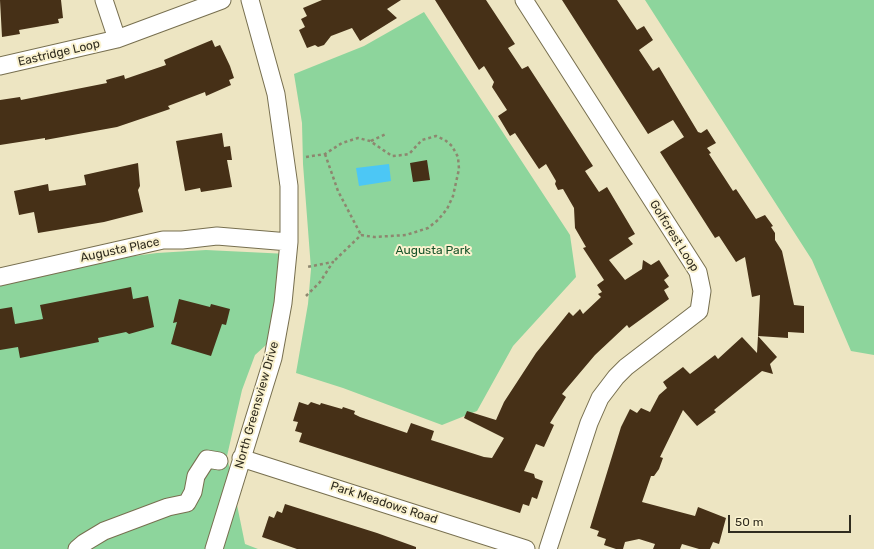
<!DOCTYPE html>
<style>
body{margin:0}
#map{position:relative;width:874px;height:549px;overflow:hidden;background:#ede5c2;font-family:Rubik,sans-serif}
canvas{display:block}
.scale{position:absolute;left:728px;top:515px;width:123px;height:18px;box-sizing:border-box;border:2px solid #302c1f;border-top:0;padding-left:5px;font-size:12px;line-height:14px;white-space:nowrap;color:#302c1f;-webkit-text-stroke:3px #faf2cf;paint-order:stroke}
</style>
<div id="map">
<canvas width="874" height="549"></canvas>
<div class="scale">50 m</div>
</div>
<script>
const c = document.querySelector('canvas').getContext('2d');
c.lineJoin = 'round';
function paint(path, color) {
  c.fillStyle = color;
  c.fill(path, 'evenodd');
}
function poly(rows) {
  const path = new Path2D();
  for (const r of rows) {
    path.moveTo(r[0], r[1]);
    for (let i = 2; i < r.length; i += 2) path.lineTo(r[i], r[i + 1]);
  }
  return path;
}
function strokePath(path, color, width, dash) {
  c.strokeStyle = color;
  c.lineWidth = width;
  c.lineCap = dash ? 'butt' : 'round';
  c.setLineDash(dash || []);
  c.stroke(path);
}
function label(font, color, halo, rows, align = 'center') {
  c.font = font + ' Rubik,sans-serif';
  c.lineWidth = 4;
  c.setLineDash([]);
  c.textBaseline = 'middle';
  c.strokeStyle = halo;
  c.fillStyle = color;
  for (const [text, x, y, turn = 0] of rows) {
    c.save();
    c.translate(x, y);
    c.rotate((+turn || 0) * Math.PI / 180);
    c.textAlign = isNaN(turn) ? turn : align;
    if (halo) c.strokeText(text, 0, 0);
    c.fillText(text, 0, 0);
    c.restore();
  }
}
paint(poly([
 [645,0,874,0,874,355,851,351,812,260],
 [424,12,570,235,576,277,513,346,477,411,442,425,343,388,296,373,308,304,311,269,303,164,302,123,294,74,364,46],
 [206,250,288,254,277,335,255,355,242,390,227,456,245,544,258,549,0,549,0,281,119,258,157,253]
]), '#8dd59c');
paint(poly([
 [389,164,391,181,359,186,356,168]
]), '#4cc7f5');
paint(poly([
 [0,0,61,0,63,18,58,19,59,23,19,30,20,34,2,37],
 [322,0,401,0,387,9,397,18,360,41,352,28,331,36,324,45,318,47,315,45,307,48,299,30,305,27,301,19,307,16,303,8],
 [435,0,486,0,515,44,508,48,522,69,528,66,593,166,585,171,599,192,607,187,635,234,628,238,633,244,609,260,625,280,642,269,643,260,651,265,659,260,669,276,664,280,669,287,664,290,669,299,629,328,627,325,595,355,562,394,566,397,550,423,554,425,544,447,536,444,524,471,534,474,535,478,543,481,537,499,532,497,529,506,523,504,520,513,299,442,302,433,295,431,298,422,293,421,299,402,308,405,311,402,320,405,321,403,342,409,343,407,355,411,354,414,360,417,407,433,411,423,434,431,431,440,484,457,492,458,504,438,464,418,467,411,496,420,504,402,536,353,569,312,573,316,580,309,583,314,601,297,598,294,602,292,597,285,604,280,583,248,586,247,575,228,574,208,563,189,558,190,555,184,556,181,546,164,539,169,515,133,510,136,498,116,507,110,492,87,494,82,484,66,479,70],
 [562,0,617,0,637,30,644,26,653,40,639,50,653,71,659,67,698,132,701,133,707,129,716,143,707,148,711,153,709,154,733,191,736,189,756,219,765,215,773,226,771,227,775,233,775,240,782,251,794,305,804,306,804,333,788,332,788,338,758,336,760,295,752,297,745,257,736,262,719,236,715,238,660,152,684,137,673,120,648,134],
 [212,40,215,47,220,45,230,66,234,78,229,80,231,85,206,96,205,92,168,106,170,109,117,127,45,140,45,138,0,145,0,100,20,97,21,100,107,83,106,80,124,75,125,79,166,65,164,60],
 [222,133,224,147,230,146,232,160,227,160,232,187,201,192,200,188,185,191,176,141],
 [427,160,430,180,413,182,410,163],
 [138,163,140,186,138,190,143,212,104,222,38,233,34,212,19,215,14,191,48,184,49,191,86,185,84,175],
 [131,287,133,299,148,296,154,327,129,334,126,332,98,338,99,342,20,358,18,347,0,350,0,309,12,307,15,324,43,319,40,305],
 [179,299,210,307,211,304,230,309,226,325,222,324,211,356,171,344,177,322,173,323],
 [758,336,777,357,770,364,773,374,762,371,714,410,716,412,697,426,683,410,660,457,663,458,659,469,654,476,651,476,642,502,695,516,698,507,726,518,719,544,713,542,710,549,699,549,682,544,680,549,653,549,655,544,639,539,625,542,623,549,616,549,604,545,606,539,597,536,599,531,590,528,621,427,630,409,637,413,641,408,650,412,659,395,667,388,663,382,683,367,690,374,715,355,718,359,742,337,757,353],
 [285,504,377,533,416,547,416,549,297,549,262,537,269,516,274,518,277,511,282,513]
]), '#463017');
const minor = poly([
 [104,0,117,39],
 [524,0,698,272,702,291,699,311,626,367,616,377,600,398,589,423,548,549],
 [0,66,117,39,222,0],
 [0,277,163,240,182,240,217,236,289,242],
 [241,458,526,549],
 [77,549,84,543,104,531,168,507,187,503,193,492,196,476,207,459,219,461],
 [214,549,273,358,283,303,289,242,289,186,276,94,250,0]
]);
strokePath(minor, '#776f4f', 19);
strokePath(poly([
 [371,141,386,134],
 [325,154,338,191,361,235],
 [306,157,325,154,342,143,358,138,370,141,392,156,403,155,409,154,422,140,436,136,445,140,452,146,458,157,459,169,453,196,447,209,438,220,428,228,406,235,374,237,361,235,333,262],
 [306,296,320,282,333,262,307,267]
]), '#8d876f', 2.5, [3, 3]);
strokePath(minor, '#fff', 17);
label('12px', '#302c1f', '#faf2cf', [
 ["Eastridge Loop",59,53,-13],
 ["Golfcrest Loop",674,236,58],
 ["Augusta Place",120,250,-12],
 ["North Greensview Drive",257,405,-74],
 ["Park Meadows Road",384,503,18]
]);
label('12px', '#16532a', '#faf2cf', [
 ["Augusta Park",433,251]
]);
</script>
